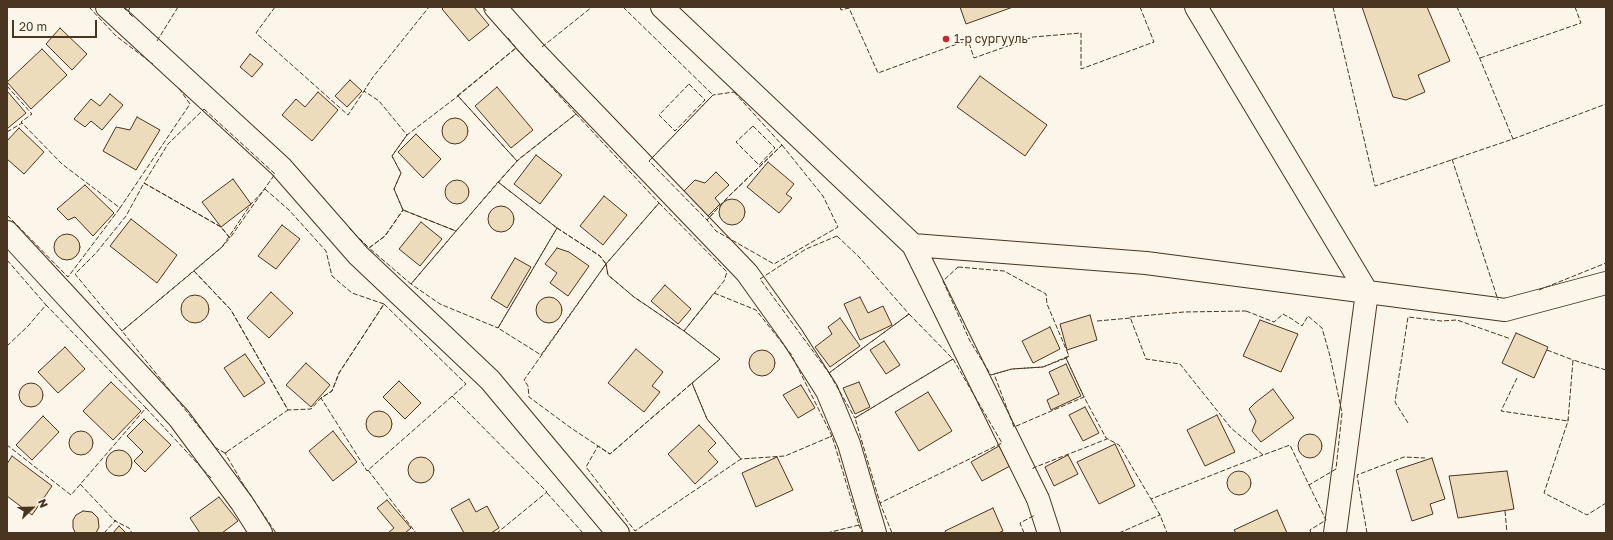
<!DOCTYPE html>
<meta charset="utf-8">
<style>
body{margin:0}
#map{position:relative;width:1613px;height:540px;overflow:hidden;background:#fbf6e9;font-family:"Golos Text",sans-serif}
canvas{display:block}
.frame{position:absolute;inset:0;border:8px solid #4a3520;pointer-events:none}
.north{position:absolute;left:12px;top:488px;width:40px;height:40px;-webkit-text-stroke:3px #fbf6e9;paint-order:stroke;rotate:67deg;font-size:11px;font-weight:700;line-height:16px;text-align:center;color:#4a3520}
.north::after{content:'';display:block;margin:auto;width:14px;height:18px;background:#4a3520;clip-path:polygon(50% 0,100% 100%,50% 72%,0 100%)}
.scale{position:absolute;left:12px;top:20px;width:85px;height:18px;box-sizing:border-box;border:2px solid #4a3520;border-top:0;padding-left:5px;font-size:12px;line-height:14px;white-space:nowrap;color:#4a3520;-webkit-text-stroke:3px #fbf6e9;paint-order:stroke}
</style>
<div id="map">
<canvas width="1613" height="540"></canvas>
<div class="frame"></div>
<div class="north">N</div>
<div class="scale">20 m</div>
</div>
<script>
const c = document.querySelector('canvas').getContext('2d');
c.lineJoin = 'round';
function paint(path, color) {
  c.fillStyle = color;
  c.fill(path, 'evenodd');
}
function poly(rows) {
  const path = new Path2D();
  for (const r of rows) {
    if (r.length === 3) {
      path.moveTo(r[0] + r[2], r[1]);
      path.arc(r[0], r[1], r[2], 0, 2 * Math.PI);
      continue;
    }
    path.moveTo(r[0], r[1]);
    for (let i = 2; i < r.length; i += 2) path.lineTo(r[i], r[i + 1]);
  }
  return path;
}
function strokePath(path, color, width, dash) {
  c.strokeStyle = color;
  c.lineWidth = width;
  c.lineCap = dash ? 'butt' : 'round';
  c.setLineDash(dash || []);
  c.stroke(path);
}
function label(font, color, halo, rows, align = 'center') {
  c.font = font + ' "Golos Text",sans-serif';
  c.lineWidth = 3;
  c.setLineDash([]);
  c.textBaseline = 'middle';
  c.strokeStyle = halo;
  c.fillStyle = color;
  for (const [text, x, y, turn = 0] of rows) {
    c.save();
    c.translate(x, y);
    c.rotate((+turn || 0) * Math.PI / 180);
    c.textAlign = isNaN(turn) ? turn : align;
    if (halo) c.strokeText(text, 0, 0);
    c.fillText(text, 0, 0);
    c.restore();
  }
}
const building = poly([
 [444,7,474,7,489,25,469,41,442,9,444,7],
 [960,7,1013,7,966,24,960,7],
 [1362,7,1427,7,1450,61,1418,75,1425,92,1406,100,1393,97,1362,7],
 [60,28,87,54,72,70,46,44,60,28],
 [42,49,67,75,31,109,7,82,42,49],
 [250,54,263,64,252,77,240,67,250,54],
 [980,76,1047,125,1025,156,957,107,980,76],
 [350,80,362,91,347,107,335,96,350,80],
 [497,87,533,130,511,148,475,106,497,87],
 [7,91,26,113,8,128,7,127,7,91],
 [318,92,338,110,312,141,282,115,296,99,305,107,318,92],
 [110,94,123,105,102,130,91,121,85,127,74,119,91,99,100,106,110,94],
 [137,117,160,130,136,170,103,151,116,127,130,130,137,117],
 [455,131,13],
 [19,128,44,152,24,174,7,159,7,141,19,128],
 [416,134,441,159,423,178,398,152,416,134],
 [536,155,562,175,540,204,514,184,536,155],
 [768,162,794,184,786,194,792,198,779,213,747,187,768,162],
 [716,172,729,185,715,198,720,204,706,218,682,193,695,180,705,183,716,172],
 [233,179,251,204,221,227,202,202,233,179],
 [457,192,12],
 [85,185,114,213,93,236,75,217,68,220,57,209,85,185],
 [604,196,627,215,603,245,580,226,604,196],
 [732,212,13],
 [501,219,13],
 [131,219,177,255,157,283,110,246,131,219],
 [421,222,442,239,420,266,399,249,421,222],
 [282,225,300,239,276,269,258,256,282,225],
 [67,247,13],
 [557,248,569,252,589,266,568,296,550,283,557,273,545,264,557,248],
 [515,258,531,267,507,308,491,298,515,258],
 [665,285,691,309,678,324,651,301,665,285],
 [271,292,293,313,269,338,247,318,271,292],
 [195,309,14],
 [549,310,13],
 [860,297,868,313,883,306,892,325,860,340,844,304,860,297],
 [1090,315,1097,340,1067,350,1060,324,1090,315],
 [840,318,860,346,830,367,815,347,832,334,828,327,840,318],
 [1260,320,1298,334,1281,372,1243,356,1260,320],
 [1050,327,1060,349,1033,363,1022,341,1050,327],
 [1516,333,1548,347,1534,378,1502,363,1516,333],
 [884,341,900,365,886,374,870,350,884,341],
 [65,347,85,369,58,393,38,372,65,347],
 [636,349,663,372,652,386,660,392,644,412,608,383,636,349],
 [762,363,13],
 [245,354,265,383,244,397,224,368,245,354],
 [306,363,330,385,311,407,286,385,306,363],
 [1066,364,1081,396,1051,410,1047,400,1059,394,1049,372,1066,364],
 [399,381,421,403,405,419,383,397,399,381],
 [111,382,141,411,113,440,83,411,111,382],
 [859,382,870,407,855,414,843,388,859,382],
 [31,395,12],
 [801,385,815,408,798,418,783,395,801,385],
 [1273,389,1294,418,1261,442,1252,431,1256,421,1249,409,1255,403,1273,389],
 [928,392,952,431,919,451,895,412,928,392],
 [1085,407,1099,433,1083,441,1069,415,1085,407],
 [379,424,13],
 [1217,415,1235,452,1205,466,1187,430,1217,415],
 [43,416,59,432,32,460,16,445,43,416],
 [144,419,171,445,145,472,134,461,143,452,127,436,144,419],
 [699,425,716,443,708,451,718,462,695,484,668,454,699,425],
 [333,431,357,462,333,481,309,451,333,431],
 [81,443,12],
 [1310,446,12],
 [1115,444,1135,486,1099,504,1077,462,1115,444],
 [999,446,1010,466,982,481,971,462,999,446],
 [119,463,13],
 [1068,455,1078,474,1054,486,1045,467,1068,455],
 [12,456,52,486,32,515,7,496,7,464,12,456],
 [421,470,13],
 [777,457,793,490,756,507,742,473,777,457],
 [1432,458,1445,499,1430,504,1433,514,1412,521,1396,470,1432,458],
 [1239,483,12],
 [1507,471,1514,509,1458,518,1449,476,1507,471],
 [219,497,238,521,222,533,200,533,190,518,219,497],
 [469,499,476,512,487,506,499,528,491,533,464,533,451,509,469,499],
 [387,500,411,528,405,533,388,533,394,528,377,508,387,500],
 [993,508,1003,531,998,533,946,533,945,531,993,508],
 [1277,510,1287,533,1236,533,1234,530,1277,510],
 [83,511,92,512,98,518,99,527,96,533,76,533,75,532,73,528,73,520,76,515,83,511],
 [119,526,126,533,113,533,119,526]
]);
paint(building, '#ecdcbc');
strokePath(building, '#4a3520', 1);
const street = poly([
 [107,7,281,167,358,255,490,380,618,533],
 [495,7,534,51,747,273,792,336,827,391,849,444,875,533],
 [662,7,913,245,1146,263,1505,310,1606,283],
 [1196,7,1367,292,1335,533],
 [7,232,179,418,242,503,261,533],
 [913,245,1038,499,1049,533]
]);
strokePath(street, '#4a3520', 24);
strokePath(street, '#fbf6e9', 22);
strokePath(poly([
 [89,7,116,36,153,64],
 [123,7,128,12,129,11],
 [130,7,128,12,133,17],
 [275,7,256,33,348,115,364,91,379,101,407,135,392,156,401,173,394,189,403,210,385,236,369,248,348,227],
 [483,7,487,12],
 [623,7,713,95,650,160],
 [840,7,841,10,849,8,878,73,968,40,974,58,1033,37,1081,33,1081,69,1154,42,1140,7],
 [1333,7,1375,186,1513,139,1480,59,1457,7],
 [157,41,178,7],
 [542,47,592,7],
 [516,48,576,114,517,161,458,96,516,48],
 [1480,58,1581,23,1575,7],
 [689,84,705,100,675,131,659,115,689,84],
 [7,86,32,114,21,122,62,164,120,208,190,104,178,87],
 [365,92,364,91,373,77,429,7],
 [734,92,782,145,727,198,707,220,649,161,713,95,734,92],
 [457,96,516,48,508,38],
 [458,96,517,161,456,231,403,210,394,189,401,173,392,156,407,135,458,96],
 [204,109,275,174,230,238,221,227,144,183,168,144,204,109],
 [576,114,659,203,606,264,600,256,557,228,498,182,519,159,576,114],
 [753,126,775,148,759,165,736,142,753,126],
 [7,132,22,123],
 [1513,139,1606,104],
 [782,145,823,196,838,227,774,264,716,231,707,220,727,198,782,145],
 [1452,159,1498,300],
 [498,182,557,228,498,328,440,304,411,284,498,182],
 [144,183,221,227,230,238,222,247,122,331,75,274,96,253,126,216,144,183],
 [265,189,289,210,326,251,332,276,352,293,384,304,339,373,332,391,321,398,311,409,288,410,231,310,194,271,222,247,251,204,265,189],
 [659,203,727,272,724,281,684,331,634,297,608,275,606,264,659,203],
 [403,210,456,231,411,284,369,248,385,236,403,210],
 [7,215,68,277,120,208],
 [557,228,600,256,606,264,541,355,498,328,557,228],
 [837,236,859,257,909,314,829,373,760,279,806,249,837,236],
 [7,260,46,305],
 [606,264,608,275,634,297,684,331,720,359,610,454,571,428,529,397,528,386,524,380,606,264],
 [958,267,1004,271,1046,294,1047,304,1069,356,1043,367,1012,369,991,375,970,341,943,281,958,267],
 [194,271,231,310,288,410,225,453,216,448,122,331,194,271],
 [1539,290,1606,263],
 [714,293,756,310,791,354,832,436,785,456,741,459,707,419,692,383,720,359,684,331,714,293],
 [384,304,466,384,367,471,321,398,332,391,339,373,384,304],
 [1246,311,1274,322,1283,314,1292,319,1302,326,1308,316,1322,328,1330,356,1342,413,1336,469,1309,485,1290,445,1263,455,1231,428,1180,364,1146,359,1130,317,1184,312,1246,311],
 [909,314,953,359,855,418,829,373,909,314],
 [1097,321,1131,318],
 [7,346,28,326,46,305,146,408,71,495,7,445],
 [1547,350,1573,360,1573,361],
 [1069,356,1066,358,1084,397,1106,438,1119,445,1151,499,1263,455],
 [1066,358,1084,397,1014,427,994,374,1012,369,1043,367,1066,358],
 [953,359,1002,443,880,503,855,418,953,359],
 [1606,370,1573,360,1568,421,1544,493,1587,515,1606,503],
 [1517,378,1501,411,1568,421,1568,419],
 [692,383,707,419,741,459,635,531,586,467,598,446,610,454,692,383],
 [452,396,547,492,497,533],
 [146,408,211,478],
 [1408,423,1395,402,1408,317,1441,321,1457,320,1511,339],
 [227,452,225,453,243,484,276,533],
 [1033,469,1033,468,1107,439],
 [368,470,416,533],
 [80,484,115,521,129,528,132,533],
 [1309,485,1326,520,1310,530,1311,533],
 [547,493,583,533],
 [1151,499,1160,515,1167,533],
 [881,503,880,503,892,533],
 [1505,511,1507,533],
 [858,525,859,525,862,533],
 [104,533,116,520],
 [827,533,859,525,832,436,830,437],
 [1024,533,1020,523,1035,515],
 [1119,533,1160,515,1159,513],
 [1367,533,1357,475,1404,457,1425,458],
 [1605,533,1606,532]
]), '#4a3520', 1, [5, 2]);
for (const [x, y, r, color] of [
 [946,39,4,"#c62828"]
]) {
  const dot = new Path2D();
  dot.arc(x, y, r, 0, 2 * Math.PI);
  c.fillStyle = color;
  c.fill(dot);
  strokePath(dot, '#fbf6e9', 1.5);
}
label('12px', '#4a3520', '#fbf6e9', [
 ["1-р сургууль",954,39]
], 'left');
</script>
